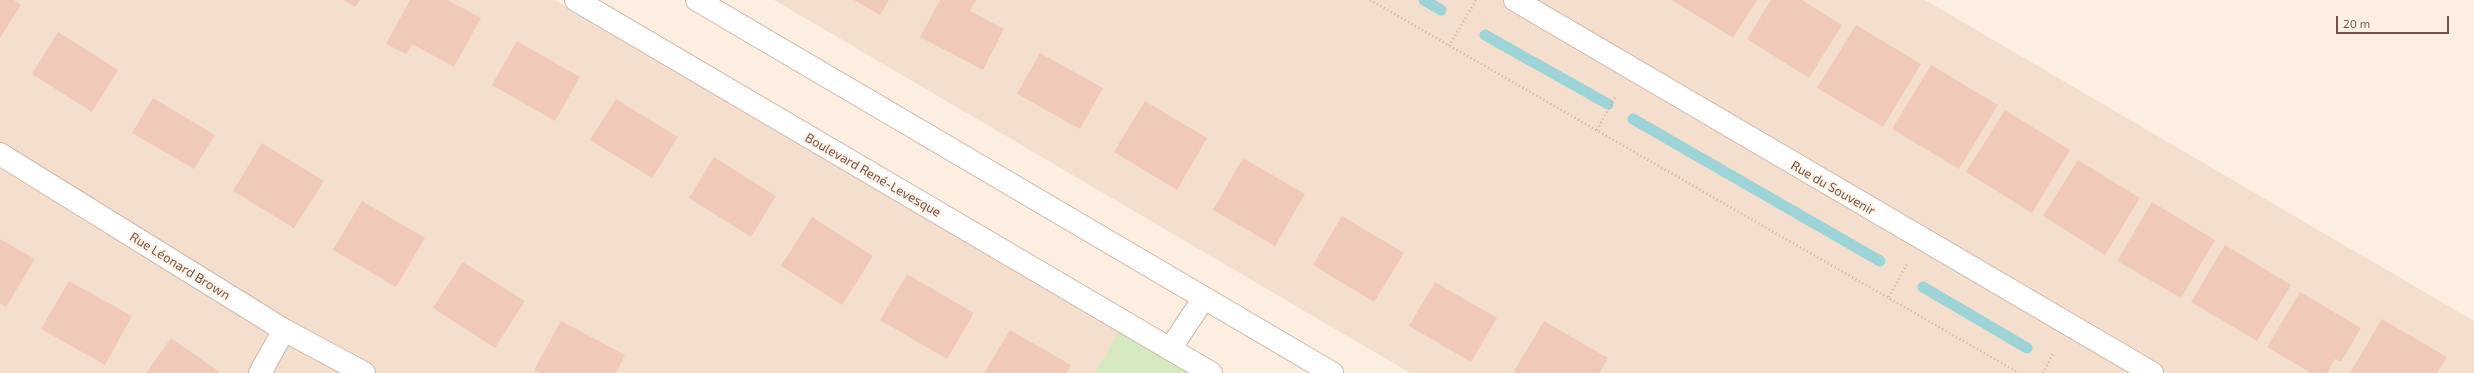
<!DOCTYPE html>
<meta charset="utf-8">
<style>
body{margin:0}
#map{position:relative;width:2474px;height:373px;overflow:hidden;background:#fcefe1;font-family:"Exo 2",sans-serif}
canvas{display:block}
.scale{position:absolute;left:2336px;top:16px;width:113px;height:18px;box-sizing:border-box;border:2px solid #735348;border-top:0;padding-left:5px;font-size:12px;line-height:14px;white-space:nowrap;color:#735348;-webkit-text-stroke:3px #fff3e7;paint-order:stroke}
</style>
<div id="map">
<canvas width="2474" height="373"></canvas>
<div class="scale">20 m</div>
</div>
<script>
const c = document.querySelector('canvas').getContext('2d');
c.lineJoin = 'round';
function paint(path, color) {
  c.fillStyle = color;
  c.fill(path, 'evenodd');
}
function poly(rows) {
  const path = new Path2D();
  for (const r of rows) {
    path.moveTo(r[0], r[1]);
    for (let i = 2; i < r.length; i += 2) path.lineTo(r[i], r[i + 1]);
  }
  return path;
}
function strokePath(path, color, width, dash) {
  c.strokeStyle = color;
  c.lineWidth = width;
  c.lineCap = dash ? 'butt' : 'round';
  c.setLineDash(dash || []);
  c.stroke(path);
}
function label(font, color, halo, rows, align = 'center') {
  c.font = font + ' "Exo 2",sans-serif';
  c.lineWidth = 4;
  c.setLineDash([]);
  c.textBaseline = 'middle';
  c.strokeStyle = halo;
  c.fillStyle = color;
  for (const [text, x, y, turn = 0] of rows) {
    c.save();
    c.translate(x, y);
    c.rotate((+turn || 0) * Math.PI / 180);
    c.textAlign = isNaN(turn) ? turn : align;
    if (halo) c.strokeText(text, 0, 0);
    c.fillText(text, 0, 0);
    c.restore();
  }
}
paint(poly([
 [0,0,555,0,1190,373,0,373],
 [774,0,1925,0,2474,321,2474,373,1410,373]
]), '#f4dfcf');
paint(poly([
 [1119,331,1190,373,1095,373]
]), '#d5e9c0');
strokePath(poly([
 [1424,0,1441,10],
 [1485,35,1608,104],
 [1633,119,1880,261],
 [1923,287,2027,348]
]), '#9cd4d7', 11);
paint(poly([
 [0,0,14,0,21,5,0,38],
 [343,0,360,0,355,7],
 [410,0,447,0,481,18,454,67,412,44,406,54,386,44],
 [854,0,889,0,880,15],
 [940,0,976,0,970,11,1004,29,983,70,920,37],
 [1672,0,1757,0,1733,38],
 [1771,0,1802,0,1842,25,1809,78,1747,39],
 [1856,25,1921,64,1883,127,1817,88],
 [58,32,118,70,92,112,32,74],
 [517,41,580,77,555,121,492,85],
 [1040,53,1103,88,1080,129,1017,94],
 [1931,65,1998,105,1959,169,1892,129],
 [153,98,215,135,194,169,132,133],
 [616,99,678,137,652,178,590,140],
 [1145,101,1207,138,1177,190,1114,152],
 [2005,110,2070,150,2032,213,1966,172],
 [262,143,324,181,294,228,233,191],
 [714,157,776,196,751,237,689,198],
 [1243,158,1305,194,1275,246,1213,210],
 [2078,160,2140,198,2105,255,2043,216],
 [362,201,425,238,396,287,333,250],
 [2152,202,2215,240,2181,298,2117,261],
 [1342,216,1404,253,1374,302,1313,265],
 [812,217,873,256,842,305,781,266],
 [0,239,35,259,6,307,0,304],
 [2225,245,2291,285,2257,341,2191,302],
 [463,262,525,301,495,348,433,308],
 [907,274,974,313,947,359,880,320],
 [69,281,132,316,105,365,41,329],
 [1435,282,1497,318,1471,362,1409,326],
 [2300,292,2361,328,2341,362,2335,359,2327,373,2311,373,2267,347],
 [2382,319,2447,357,2437,373,2350,373],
 [561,321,625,355,616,373,540,373,534,370],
 [1544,321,1608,358,1599,373,1513,373],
 [1010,330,1071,365,1066,373,984,373],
 [171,338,221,373,146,373]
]), '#f1c9b9');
const street = poly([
 [576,0,1211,373],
 [697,0,1332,373],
 [1515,0,2152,373],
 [0,154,284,330,364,373],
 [1170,349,1204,298],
 [260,373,284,330]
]);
strokePath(street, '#cfb7ab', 24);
strokePath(poly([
 [1370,0,2019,373],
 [1449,46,1476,0],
 [1597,130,1616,96],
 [1889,297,1907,264],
 [2043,373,2054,352]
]), '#d6ad9c', 2.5, [1, 3]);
strokePath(street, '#fff', 22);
label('13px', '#735348', '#fff3e7', [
 ["Boulevard René-Levesque",873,175,30],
 ["Rue du Souvenir",1833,188,30],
 ["Rue Léonard Brown",180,266,32]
]);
</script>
